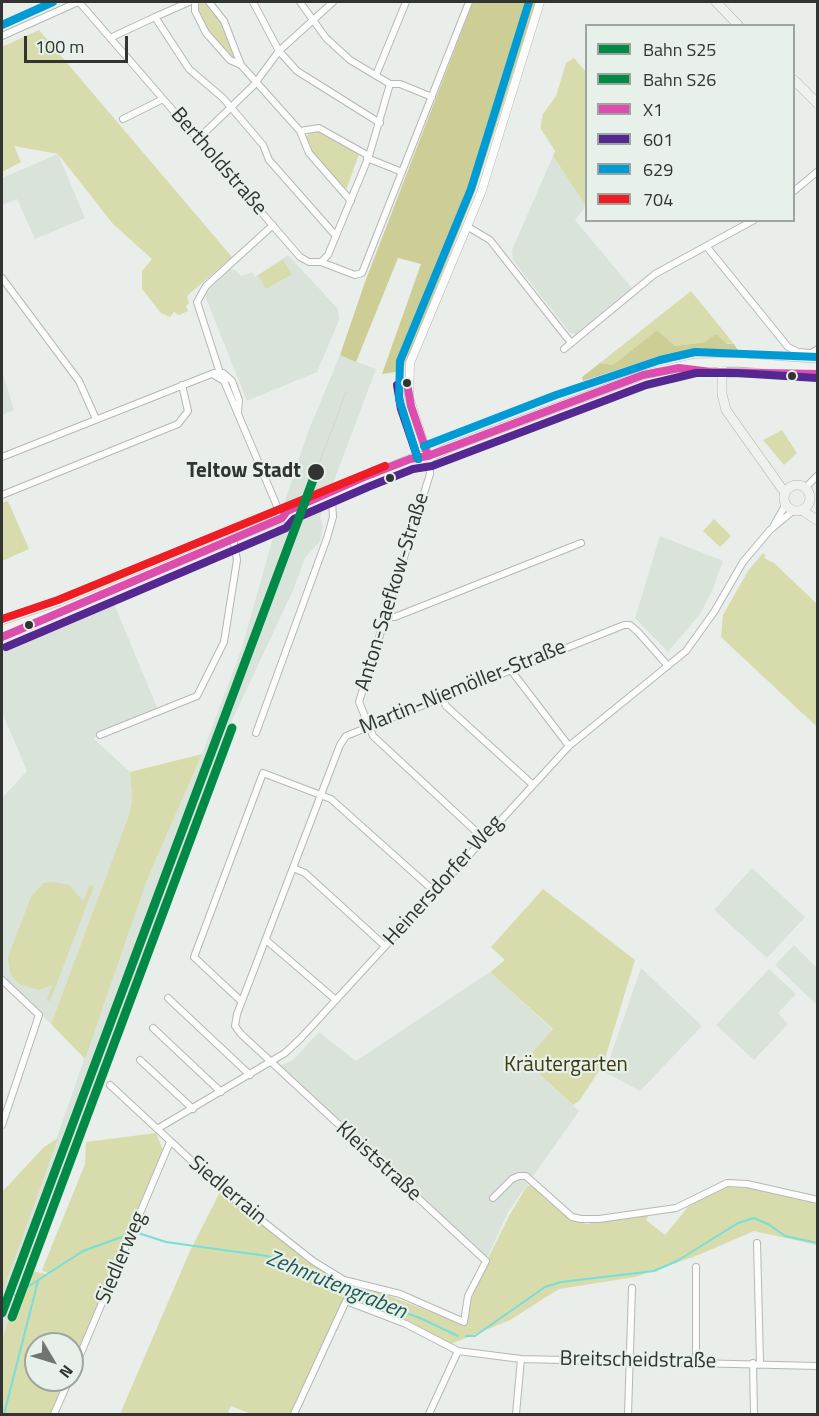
<!DOCTYPE html>
<meta charset="utf-8">
<style>
body{margin:0}
#map{position:relative;width:819px;height:1416px;overflow:hidden;background:#e9eeea;font-family:"Titillium Web",sans-serif}
canvas{display:block}
.frame{position:absolute;inset:0;border:3px solid #313431;pointer-events:none}
.legend{position:absolute;left:585px;top:24px;width:210px;height:198px;box-sizing:border-box;background:#e7f0e9;border:2px solid #9ea59f;margin:0;padding:8px 10px;list-style:none;font-size:18px;color:#313431}
.legend li{display:flex;align-items:center;gap:12px;height:30px}
.legend b{width:30px;border:2px solid #9ea59f}
.north{position:absolute;left:24px;top:1332px;width:60px;height:60px;box-sizing:border-box;background:#e7f0e9;border:2px solid #9ea59f;border-radius:50%;rotate:128deg;font-size:16px;font-weight:700;line-height:24px;text-align:center;color:#313431}
.north::after{content:'';display:block;margin:auto;width:21px;height:27px;background:#717572;clip-path:polygon(50% 0,100% 100%,50% 72%,0 100%)}
.scale{position:absolute;left:24px;top:36px;width:104px;height:27px;box-sizing:border-box;border:3px solid #313431;border-top:0;padding-left:8px;font-size:18px;line-height:21px;white-space:nowrap;color:#313431;-webkit-text-stroke:4px #e7f0e9;paint-order:stroke}
</style>
<div id="map">
<canvas width="819" height="1416"></canvas>
<div class="frame"></div>
<ul class="legend">
<li><b style="height:8px;background:#018a47"></b>Bahn S25</li>
<li><b style="height:8px;background:#018a47"></b>Bahn S26</li>
<li><b style="height:8px;background:#dd4dae"></b>X1</li>
<li><b style="height:8px;background:#542791"></b>601</li>
<li><b style="height:8px;background:#009bd5"></b>629</li>
<li><b style="height:8px;background:#ee1d23"></b>704</li>
</ul>
<div class="north">N</div>
<div class="scale">100 m</div>
</div>
<script>
const c = document.querySelector('canvas').getContext('2d');
c.lineJoin = 'round';
function paint(path, color) {
  c.fillStyle = color;
  c.fill(path, 'evenodd');
}
function poly(rows) {
  const path = new Path2D();
  for (const r of rows) {
    if (r.length === 3) {
      path.moveTo(r[0] + r[2], r[1]);
      path.arc(r[0], r[1], r[2], 0, 2 * Math.PI);
      continue;
    }
    path.moveTo(r[0], r[1]);
    for (let i = 2; i < r.length; i += 2) path.lineTo(r[i], r[i + 1]);
  }
  return path;
}
function strokePath(path, color, width, dash) {
  c.strokeStyle = color;
  c.lineWidth = width;
  c.lineCap = dash ? 'butt' : 'round';
  c.setLineDash(dash || []);
  c.stroke(path);
}
function label(font, color, halo, rows, align = 'center') {
  c.font = font + ' "Titillium Web",sans-serif';
  c.lineWidth = 4.5;
  c.setLineDash([]);
  c.textBaseline = 'middle';
  c.strokeStyle = halo;
  c.fillStyle = color;
  for (const [text, x, y, turn = 0] of rows) {
    c.save();
    c.translate(x, y);
    c.rotate((+turn || 0) * Math.PI / 180);
    c.textAlign = isNaN(turn) ? turn : align;
    if (halo) c.strokeText(text, 0, 0);
    c.fillText(text, 0, 0);
    c.restore();
  }
}
paint(poly([
 [58,154,85,218,35,239,17,199,2,205,2,178],
 [553,156,586,206,575,220,632,288,576,334,570,333,513,260,512,250],
 [288,255,338,309,339,320,317,372,247,401,205,296,206,292,231,269,235,270,241,276,252,272,255,277],
 [340,355,376,369,320,518,323,525,320,541,305,558,294,588,221,744,2,1339,2,1294,147,880,202,754,242,648,274,534,308,432],
 [2,372,14,410,2,415],
 [660,536,723,561,712,591,700,614,668,652,635,618],
 [112,599,159,712,93,738,130,772,132,799,129,815,51,1024,2,976,2,798,27,771,2,712,2,646],
 [752,868,805,917,767,958,714,910],
 [794,945,817,968,817,1005,775,965],
 [641,968,702,1026,640,1091,605,1072],
 [769,969,796,994,778,1013,788,1024,754,1060,716,1025],
 [490,972,553,1030,525,1061,579,1111,508,1212,486,1261,276,1068,293,1060,319,1032,356,1061]
]), '#d9e3da');
paint(poly([
 [200,2,207,4,221,20,237,56,233,58,217,44,206,28,198,9],
 [39,30,232,257,187,296,189,303,186,306,188,311,179,315,174,312,170,317,161,313,142,289,142,271,152,259,113,224,58,154,14,146,21,162,2,172,2,47],
 [574,58,586,72,586,206,553,156,555,151,541,129,541,123,543,114,556,96,566,63],
 [311,130,321,132,359,154,347,188,342,188,311,151,306,138],
 [283,260,292,274,266,289,258,275],
 [691,291,734,344,705,342,675,346,657,330,613,365,600,363],
 [782,430,797,453,784,465,763,440],
 [8,501,29,549,2,561,2,503],
 [714,519,731,536,720,547,703,531],
 [763,553,766,555,764,558,774,563,817,604,817,727,721,637,723,615,748,571],
 [202,754,147,880,85,1059,51,1024,129,815,132,799,130,772],
 [53,882,69,885,83,901,90,885,94,886,50,1001,47,1000,52,985,39,990,19,984,10,973,8,957,31,897,44,883],
 [543,889,635,960,603,1065,579,1101,573,1105,525,1061,553,1029,490,972,505,960,491,947],
 [156,1133,164,1153,72,1365,72,1344,36,1344,36,1380,65,1380,51,1414,2,1414,2,1339,27,1270,51,1275,42,1270,85,1164,86,1142],
 [58,1138,2,1294,2,1192,44,1147],
 [533,1185,572,1220,587,1224,651,1212,646,1220,665,1235,688,1207,709,1193,725,1187,750,1188,817,1204,817,1245,754,1231,696,1256,635,1277,559,1289,510,1320,451,1344,409,1321,353,1299,351,1293,343,1300,290,1414,251,1414,231,1406,228,1412,235,1414,120,1414,190,1251,220,1192,313,1261,354,1283,352,1291,358,1287,379,1292,465,1325,470,1295,509,1216,527,1186]
]), '#d8dbac');
paint(poly([
 [473,2,536,2,475,191,417,336,402,371,382,374,421,264,398,258,356,362,340,355,365,282],
 [657,330,675,346,705,342,716,334,727,344,734,344,738,350,663,355,583,381,582,377,600,363,613,365]
]), '#ccce95');
strokePath(poly([
 [135,1232,166,1242,267,1256,300,1267,351,1293,420,1318,458,1336],
 [15,1295,83,1251,130,1234],
 [466,1336,475,1336,545,1287,561,1282,654,1271,677,1261,738,1223,754,1218,768,1224,785,1236,818,1243],
 [4,1414,38,1281]
]), '#76dfd8', 2);
const minor = poly([
 [79,2,300,257,309,262,321,262,328,255,369,156,390,84],
 [195,2,195,11,206,33,230,60,241,65,300,131,319,128,369,156],
 [209,2,224,21,241,65],
 [253,2,279,51,297,71,380,123],
 [300,2,326,38,350,60,390,84],
 [155,17,189,2],
 [2,36,78,2],
 [110,38,155,17,189,69,223,98,263,145,269,160,336,236],
 [376,75,406,2],
 [390,84,400,84,432,97],
 [123,119,163,99],
 [300,131,309,153,351,201],
 [198,139,253,86,279,51,333,2],
 [367,158,402,172],
 [794,191,818,171],
 [468,227,490,240,571,343],
 [707,247,788,347,798,352,811,353,818,349],
 [321,262,355,275,362,273,469,2],
 [2,278,79,381,96,419],
 [564,349,655,274,754,220],
 [220,373,197,302,206,286,273,225],
 [214,375,224,381,282,518],
 [2,457,214,373,223,373,232,381,239,400,238,413],
 [429,457,430,474,359,702,373,736,483,838],
 [805,488,818,475],
 [2,495,178,424,188,411,182,385],
 [774,525,786,504],
 [385,617,395,617,581,543],
 [510,669,569,746],
 [442,697,446,706,532,784],
 [256,733,327,538,333,517,332,501],
 [100,735,197,696,224,642,237,560,233,538],
 [293,868,305,873,385,946],
 [266,940,336,1000],
 [2,980,39,1015,2,1125],
 [168,998,250,1075],
 [241,1001,194,957,263,773,331,799,434,891],
 [153,1028,221,1092],
 [140,1060,193,1109],
 [110,1085,222,1189,313,1261,344,1280,400,1294,464,1322,468,1296,486,1261,241,1034,235,1026,237,1014,340,745,346,736,624,625,630,625,638,632,668,666],
 [157,1129,285,1053,301,1038,569,746,686,651,714,612,743,562,770,530,793,511],
 [493,1198,512,1179,519,1176,526,1176,572,1217,581,1219,599,1219,676,1208,727,1183,747,1184,818,1200],
 [757,1243,760,1362],
 [696,1363,696,1267],
 [753,1363,754,1414],
 [72,1374,170,1142],
 [54,1414,69,1380],
 [294,1414,346,1301,406,1324,458,1351,521,1359,818,1366],
 [429,1414,458,1351],
 [516,1414,521,1359],
 [628,1414,632,1288]
]);
const tertiary = poly([
 [428,456,409,397,410,363,481,193,540,2]
]);
const secondary = poly([
 [716,2,739,26],
 [794,80,818,104],
 [722,363,722,394,726,410,785,493],
 [682,369,711,372,818,374],
 [797,498,13],
 [802,510,818,521],
 [282,518,287,511,337,489,410,459,424,456],
 [2,630,62,610,282,518,295,517,413,466,448,448,643,375,695,363,737,362,818,368]
]);
strokePath(minor, '#b5b8b5', 8);
strokePath(tertiary, '#b5b8b5', 9);
strokePath(secondary, '#b5b8b5', 10);
strokePath(minor, '#fcfcfc', 6);
strokePath(tertiary, '#fcfcfc', 8);
strokePath(secondary, '#eff1ed', 9);
strokePath(poly([
 [316,472,346,392]
]), '#d6d7d6', 1.5);
strokePath(poly([
 [407,383,411,406,428,456],
 [2,637,282,518,287,511,364,477,410,459,428,456,643,375,679,368,711,372,818,374]
]), '#dd4dae', 8);
strokePath(poly([
 [397,385,401,409,418,459],
 [6,647,286,528,294,519,368,487,413,469,432,466,646,385,696,373,737,373,817,378]
]), '#542791', 8);
strokePath(poly([
 [2,25,53,2],
 [424,446,556,395,660,360,695,352,818,357],
 [418,459,399,399,400,361,471,189,529,2]
]), '#009bd5', 8);
strokePath(poly([
 [2,619,58,600,385,466]
]), '#ee1d23', 8);
strokePath(poly([
 [2,1313,316,472]
]), '#018a47', 9);
strokePath(poly([
 [12,1317,232,728]
]), '#018a47', 9);
for (const [x, y, r, color] of [
 [792,376,5,"#313431"],
 [407,383,5,"#313431"],
 [316,472,9,"#313431"],
 [390,478,5,"#313431"],
 [29,625,5,"#313431"]
]) {
  const dot = new Path2D();
  dot.arc(x, y, r, 0, 2 * Math.PI);
  c.fillStyle = color;
  c.fill(dot);
  strokePath(dot, '#e7f0e9', 2);
}
label('21px', '#313431', '#e7f0e9', [
 ["Bertholdstraße",218,162,49],
 ["Anton-Saefkow-Straße",393,592,-73],
 ["Martin-Niemöller-Straße",463,688,-22],
 ["Heinersdorfer Weg",444,881,-48],
 ["Kleiststraße",378,1162,42],
 ["Siedlerrain",227,1191,40],
 ["Siedlerweg",122,1258,-67],
 ["Breitscheidstraße",638,1361,1]
]);
label('bold 21px', '#313431', '#e7f0e9', [
 ["Teltow Stadt",301,472]
], 'right');
label('21px', '#3b3a10', '#e7f0e9', [
 ["Kräutergarten",566,1066]
]);
label('italic 22px', '#1e5a56', '#e7f0e9', [
 ["Zehnrutengraben",336,1286,22]
]);
</script>
